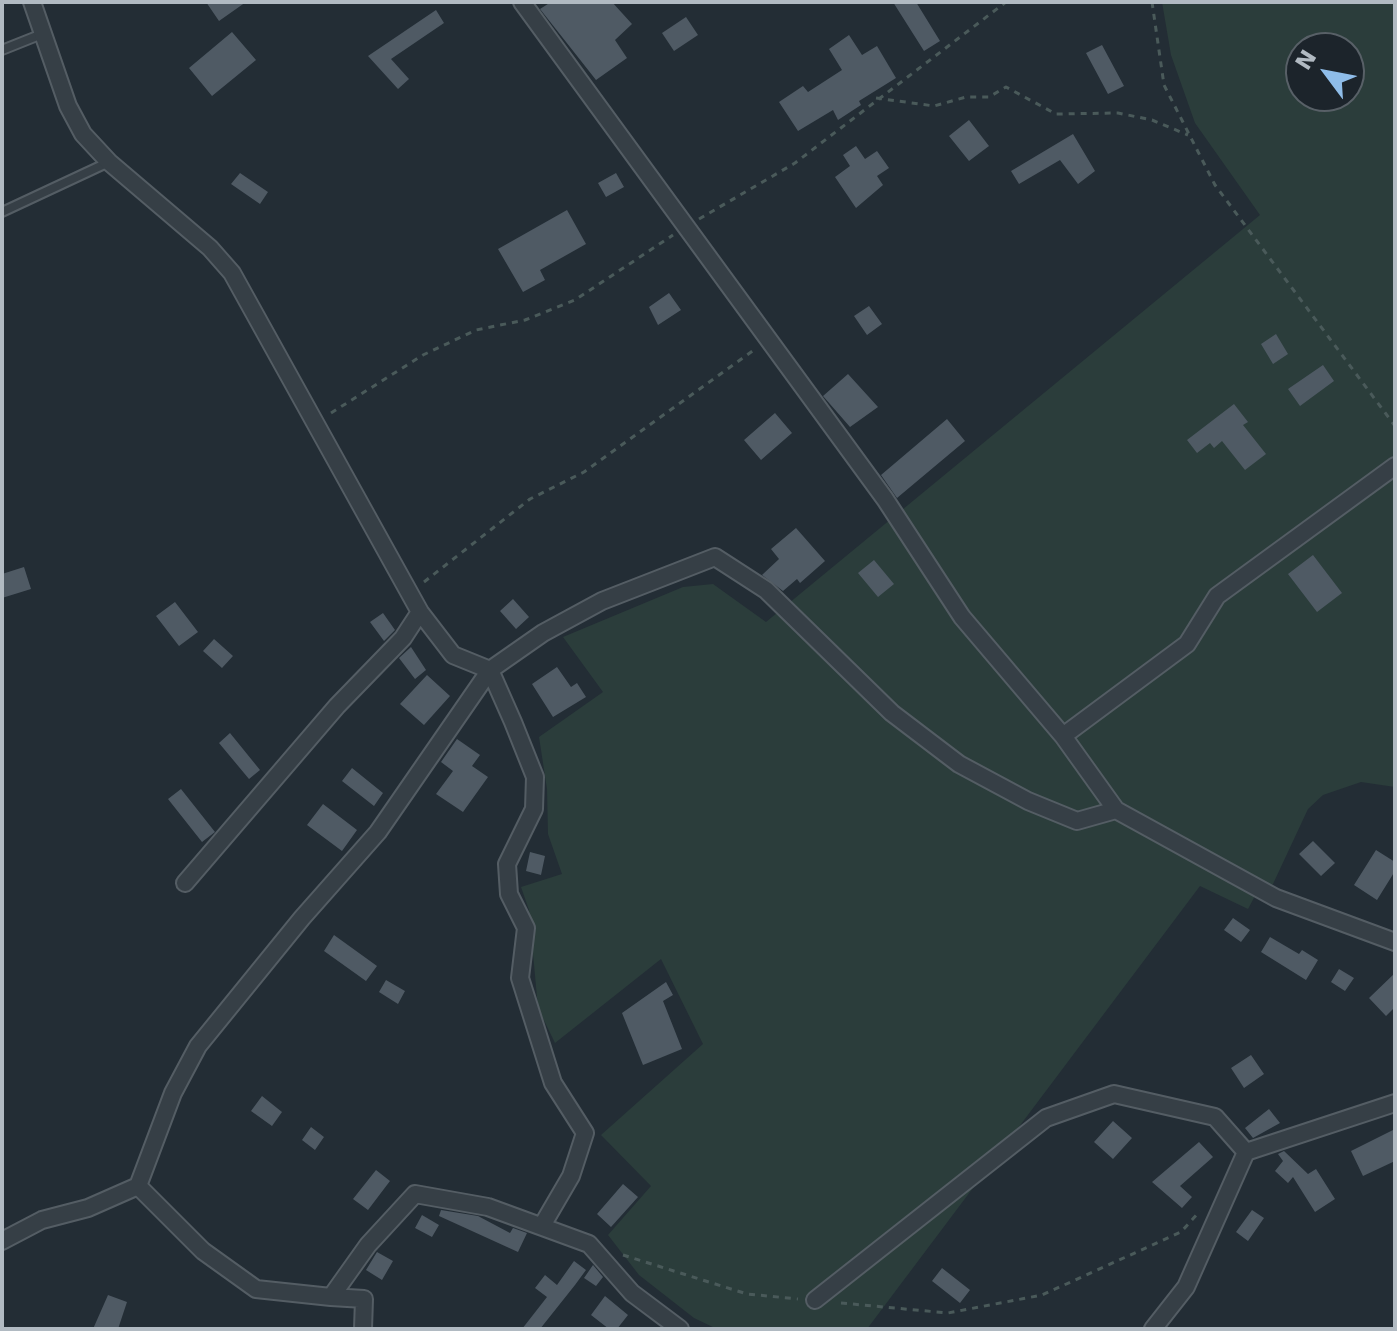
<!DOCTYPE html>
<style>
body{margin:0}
#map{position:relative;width:1397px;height:1331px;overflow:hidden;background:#232d35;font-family:"DejaVu Sans",sans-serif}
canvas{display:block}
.frame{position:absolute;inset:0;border:4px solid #b1bac2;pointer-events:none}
.north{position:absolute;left:1285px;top:32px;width:80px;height:80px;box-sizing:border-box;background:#1c242b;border:2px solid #586067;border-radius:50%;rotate:302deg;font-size:22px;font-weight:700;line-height:32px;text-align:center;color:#b1bac2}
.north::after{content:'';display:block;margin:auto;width:28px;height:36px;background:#8fbde9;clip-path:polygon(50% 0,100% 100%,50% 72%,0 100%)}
</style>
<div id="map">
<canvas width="1397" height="1331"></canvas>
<div class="frame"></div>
<div class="north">N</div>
</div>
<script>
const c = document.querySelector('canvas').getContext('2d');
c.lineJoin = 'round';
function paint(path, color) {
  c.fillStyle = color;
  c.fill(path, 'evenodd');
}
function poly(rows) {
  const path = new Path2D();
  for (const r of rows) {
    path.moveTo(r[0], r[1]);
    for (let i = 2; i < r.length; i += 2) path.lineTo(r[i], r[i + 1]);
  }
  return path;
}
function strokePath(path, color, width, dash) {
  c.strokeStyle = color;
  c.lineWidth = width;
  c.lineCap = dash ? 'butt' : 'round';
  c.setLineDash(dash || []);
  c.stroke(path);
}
paint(poly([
 [1162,2,1395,2,1395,787,1361,782,1323,795,1308,809,1273,884,1256,894,1248,909,1200,886,867,1329,717,1329,694,1318,639,1275,608,1235,651,1186,601,1135,703,1044,661,959,555,1043,538,1008,529,910,521,887,562,874,548,834,547,789,539,737,603,692,563,637,683,587,713,584,766,622,1260,215,1195,123,1171,55],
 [1301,48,1349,48,1349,96,1301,96]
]), '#2b3d3b');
paint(poly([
 [206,2,246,2,219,21],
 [551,2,612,2,632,24,615,40,627,58,596,80,540,9],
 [893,2,916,2,940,41,924,51],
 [436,10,444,23,391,59,409,79,398,89,368,56],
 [686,17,698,35,674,51,662,33],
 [232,32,256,60,212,96,189,68],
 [849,35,862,55,877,46,896,78,859,101,861,105,838,120,833,110,798,131,779,102,803,86,808,92,842,70,829,49],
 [1102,45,1124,86,1108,94,1086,53],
 [969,120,989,146,969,161,949,136],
 [1073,134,1095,171,1078,184,1060,160,1019,184,1011,171],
 [856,146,865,159,877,151,889,168,877,176,883,185,856,208,835,177,850,166,843,155],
 [240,173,268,192,260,204,231,184],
 [616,173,624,187,606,197,598,183],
 [567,210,586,244,540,270,545,280,523,292,498,249],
 [669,293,681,310,658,325,649,307],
 [869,306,882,324,867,335,854,316],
 [1276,334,1288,354,1273,364,1261,344],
 [1323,365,1334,381,1300,406,1288,389],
 [848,374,878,407,850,427,823,396],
 [1234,404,1248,422,1243,425,1266,454,1245,470,1222,441,1214,448,1210,443,1197,453,1187,440],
 [775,413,792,433,761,460,744,440],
 [947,419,965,441,897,498,881,475],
 [796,528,825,561,800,583,797,579,783,591,762,575,779,559,771,549],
 [1313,555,1342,593,1317,612,1288,574],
 [874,560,894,584,878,597,858,573],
 [24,567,31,589,2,598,2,574],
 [513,599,529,617,516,629,500,611],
 [175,602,198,632,179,646,156,616],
 [383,613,395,630,384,641,370,622],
 [214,639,233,656,222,668,203,651],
 [411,647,426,670,415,679,399,658],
 [557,667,571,687,577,683,586,697,553,717,532,684],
 [427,675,450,696,424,725,400,704],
 [230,733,260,770,249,779,219,743],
 [457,739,480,755,472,766,488,777,463,812,436,794,453,771,441,762],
 [352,768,383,793,374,806,342,781],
 [181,789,215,832,202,842,168,799],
 [323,804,357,830,342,851,307,825],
 [1313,841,1335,863,1321,876,1299,854],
 [1376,850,1395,862,1395,871,1377,900,1354,885],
 [530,852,545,856,541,875,526,871],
 [1233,918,1250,930,1241,942,1224,930],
 [334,935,377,966,366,981,324,951],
 [1270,937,1299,954,1302,950,1318,960,1306,980,1261,952],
 [1339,969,1354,978,1345,991,1331,982],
 [1395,973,1395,1007,1386,1016,1369,998],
 [386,980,405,991,398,1004,379,992],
 [666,982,673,995,663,1001,682,1049,643,1065,622,1013],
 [1251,1055,1264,1074,1244,1088,1231,1068],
 [262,1096,282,1112,272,1126,251,1111],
 [1269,1109,1280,1123,1253,1138,1245,1128],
 [1113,1121,1132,1138,1113,1159,1094,1142],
 [311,1127,324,1137,315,1150,302,1140],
 [1395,1129,1395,1161,1363,1176,1351,1151],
 [1199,1142,1213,1157,1180,1186,1192,1197,1182,1208,1152,1182],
 [1284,1151,1308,1174,1316,1169,1335,1199,1315,1212,1293,1177,1288,1183,1275,1171,1283,1161,1278,1154],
 [376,1170,390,1181,368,1210,353,1199],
 [623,1184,638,1197,611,1227,597,1214],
 [441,1210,478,1216,510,1233,513,1228,527,1233,518,1252,439,1216],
 [1252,1210,1264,1218,1248,1241,1236,1232],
 [422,1215,439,1225,432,1237,415,1228],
 [377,1252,393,1261,382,1280,366,1270],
 [574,1261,586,1270,575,1285,540,1329,522,1329,547,1297,535,1288,545,1275,557,1285],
 [593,1265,603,1277,596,1286,584,1278],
 [942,1268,970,1290,960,1303,932,1281],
 [108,1295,127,1302,118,1329,93,1329],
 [605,1296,628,1315,617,1329,609,1329,591,1315]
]), '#4f5a64');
const lane = poly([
 [2,50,42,34],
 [2,212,109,162]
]);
const street = poly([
 [32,2,68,106,83,134,109,162,210,248,232,273,420,612,453,655,490,670,513,722,535,777,534,809,507,864,509,894,526,928,520,978,553,1083,585,1133,571,1176,543,1224],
 [522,2,885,499,962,617,1063,736,1116,810,1276,898,1395,942],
 [1063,736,1187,644,1217,596,1395,466],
 [185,883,337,706,403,638,420,612],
 [138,1186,203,1251,256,1289,331,1297,368,1245,415,1194,488,1207,589,1244,632,1293,680,1329],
 [2,1241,42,1220,88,1208,138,1186,173,1093,198,1046,302,918,378,832,490,670,543,633,602,601,715,557,766,590,892,713,959,764,1028,801,1077,821,1116,810],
 [331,1297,364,1299,363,1329],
 [815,1300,1046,1118,1114,1094,1215,1117,1246,1152],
 [1153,1329,1186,1287,1246,1152,1395,1103]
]);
strokePath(lane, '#545d64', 12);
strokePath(street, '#545d64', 20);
strokePath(poly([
 [1152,2,1164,85,1215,185,1395,426],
 [876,98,934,106,966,97,989,97,1006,87,1056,114,1118,113,1152,120,1188,135],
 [699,219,795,163,1006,2],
 [331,413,423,355,476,330,525,320,575,300,673,235],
 [424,582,530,499,584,472,754,350],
 [623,1255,747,1294,798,1299],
 [841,1303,948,1313,1042,1295,1181,1232,1200,1211]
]), '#4a5a5a', 3, [6, 6]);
strokePath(lane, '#363f46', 8);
strokePath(street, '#363f46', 16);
</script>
